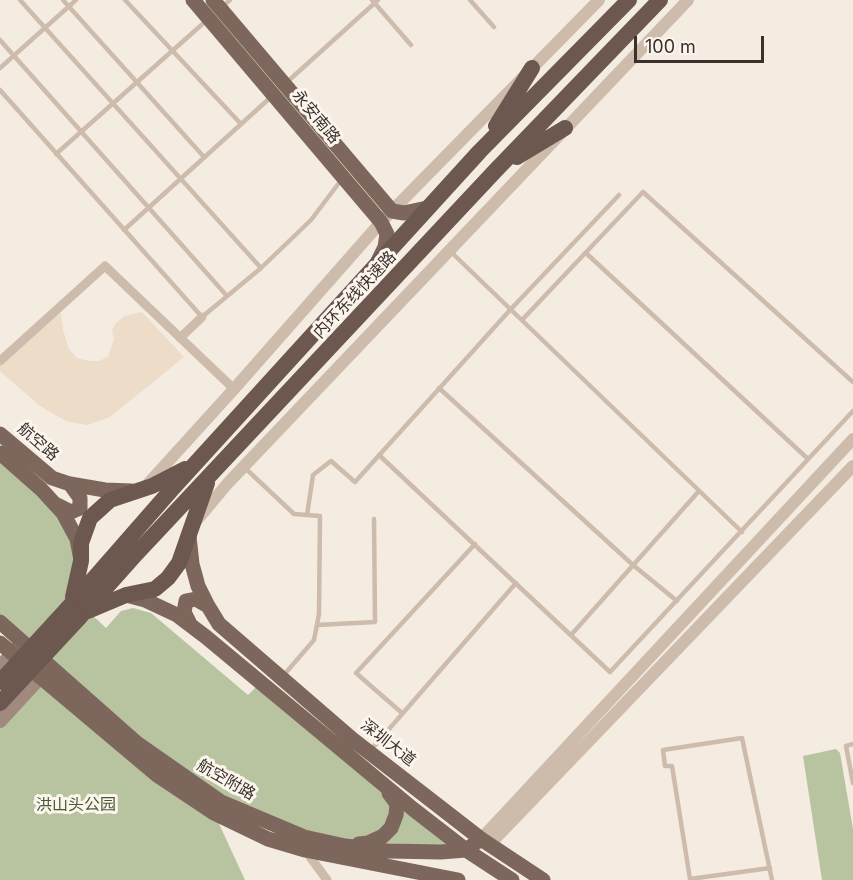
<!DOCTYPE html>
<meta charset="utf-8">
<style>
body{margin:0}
#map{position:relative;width:853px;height:880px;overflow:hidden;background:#f4ebe1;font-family:Inter,sans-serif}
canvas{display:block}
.scale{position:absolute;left:634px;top:36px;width:130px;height:27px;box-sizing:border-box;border:3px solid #3b302b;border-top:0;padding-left:8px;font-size:18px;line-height:21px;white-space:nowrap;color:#3b302b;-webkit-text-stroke:4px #fbf5ee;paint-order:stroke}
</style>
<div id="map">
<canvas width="853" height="880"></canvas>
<div class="scale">100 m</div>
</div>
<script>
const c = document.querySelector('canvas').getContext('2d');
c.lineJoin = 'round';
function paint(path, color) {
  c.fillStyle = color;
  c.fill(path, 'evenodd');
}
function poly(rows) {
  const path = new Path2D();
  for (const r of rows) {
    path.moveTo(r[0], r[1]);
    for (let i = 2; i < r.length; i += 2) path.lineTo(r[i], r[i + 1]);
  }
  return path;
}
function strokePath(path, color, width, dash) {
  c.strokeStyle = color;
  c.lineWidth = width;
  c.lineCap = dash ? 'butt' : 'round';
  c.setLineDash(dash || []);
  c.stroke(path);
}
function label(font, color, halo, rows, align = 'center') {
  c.font = font + ' Inter,"Noto Sans SC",sans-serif';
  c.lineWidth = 6;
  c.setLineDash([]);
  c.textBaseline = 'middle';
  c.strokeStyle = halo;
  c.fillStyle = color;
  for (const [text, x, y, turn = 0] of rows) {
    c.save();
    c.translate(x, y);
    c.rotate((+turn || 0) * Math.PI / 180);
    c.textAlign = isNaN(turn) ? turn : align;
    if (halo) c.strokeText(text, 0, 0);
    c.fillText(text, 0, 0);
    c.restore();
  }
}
paint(poly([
 [0,453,63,513,88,611,106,628,121,611,133,608,151,613,248,695,260,683,466,850,304,837,167,766,0,622],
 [41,678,214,813,245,880,0,880,0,721],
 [836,749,840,753,853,829,853,880,822,880,803,756]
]), '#b8c4a0');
paint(poly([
 [56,310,61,314,63,330,69,349,77,358,89,361,99,361,108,357,114,339,112,330,116,323,125,316,142,312,184,357,110,417,87,425,66,421,40,406,0,371,0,361]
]), '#ecdcc8');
strokePath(poly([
 [20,0,261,268],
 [63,0,204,157],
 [125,0,241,124],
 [372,0,411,45],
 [470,0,494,27],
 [222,7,230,0],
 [0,40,227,296],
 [0,68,76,0],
 [286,83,378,0],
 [0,90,202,317,261,268,311,220,342,179],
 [56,154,207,20],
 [124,230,271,97],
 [451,252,742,532],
 [586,253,808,459],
 [522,320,643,192,853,382],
 [439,388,633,565,677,601],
 [379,455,610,672,853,411],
 [244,467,294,514,307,515],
 [317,625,375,622,374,519],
 [571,635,699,491],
 [283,676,314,640,319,614,320,516,307,515,313,475,331,461,355,482,510,310,619,195],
 [402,713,356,673,475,544],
 [853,744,846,746,853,783],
 [370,751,516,583],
 [770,868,690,879,672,766,665,766,663,750,742,738,772,880]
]), '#cdbbac', 4.5);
strokePath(poly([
 [180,338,202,317],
 [0,361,105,266,234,389],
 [305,850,327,880]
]), '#cdbbac', 9);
strokePath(poly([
 [146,486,234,389,381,222,599,0],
 [197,520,228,483,688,0],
 [481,839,853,439],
 [490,844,853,466]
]), '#cdbbac', 12);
strokePath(poly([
 [0,667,19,646],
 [0,721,47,670]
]), '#a18a7d', 14);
strokePath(poly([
 [193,0,381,222,387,234,385,247,378,261],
 [213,0,392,211,404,213,427,208],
 [0,434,52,478,70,484,105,490,132,491],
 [0,453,41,489,63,513,77,539,80,555],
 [55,504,71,512,80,508,80,498,70,484],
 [189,536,192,564,198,586,208,606,219,624,352,739,481,839,543,880],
 [126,595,145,600,177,615,206,637,413,809,466,850,512,880],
 [0,622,138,744,221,802,304,837,345,846,388,851,441,852,466,850,481,839],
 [190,624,184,612,186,601,196,599,208,606],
 [0,643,157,775,214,813,268,839,305,850,458,880],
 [359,844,368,843,383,836,391,828,396,815,397,804,389,793]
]), '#7d675c', 15);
strokePath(poly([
 [496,126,532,68],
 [517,157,565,128],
 [73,597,81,561,81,543,90,518,110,500,152,486,185,469],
 [68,608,173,488,480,151,629,0],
 [88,611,126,595,155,589,168,578,179,563,207,483],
 [79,618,136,554,496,170,660,0]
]), '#6c584f', 16);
strokePath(poly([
 [0,682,68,608],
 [0,703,79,618]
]), '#6c584f', 16);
label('16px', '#3b302b', '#fbf5ee', [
 ["永安南路",316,117,50],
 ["内环东线快速路",355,295,-47],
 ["航空路",38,442,41],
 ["深圳大道",388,743,38],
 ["航空附路",226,780,30]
]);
label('16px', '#4a5a2e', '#fbf5ee', [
 ["洪山头公园",76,805]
]);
</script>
